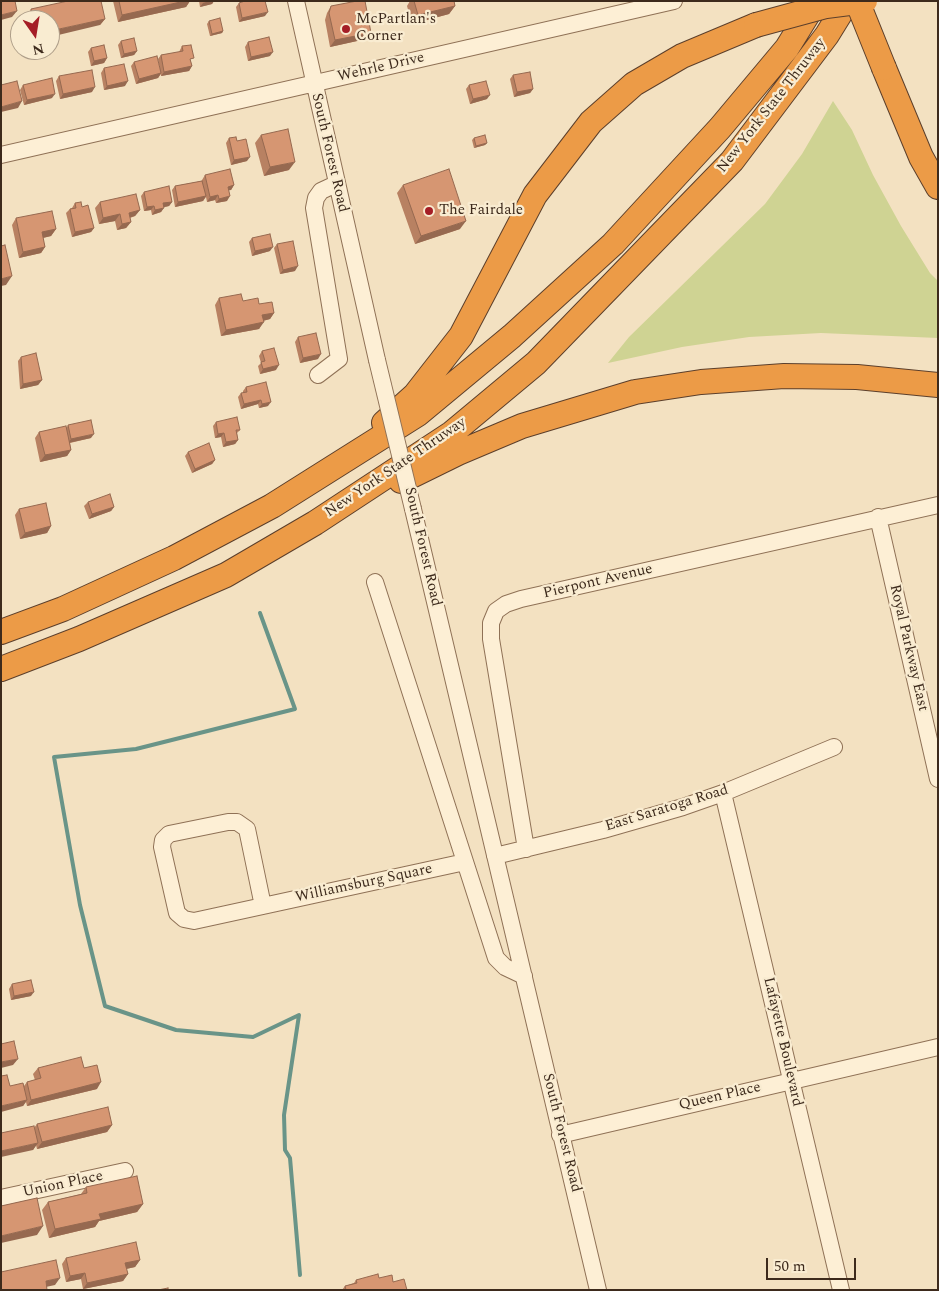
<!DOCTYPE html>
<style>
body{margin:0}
#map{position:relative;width:939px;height:1291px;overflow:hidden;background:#f3e1c1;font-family:Spectral,serif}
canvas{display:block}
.frame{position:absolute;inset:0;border:2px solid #3d2a1c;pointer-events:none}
.north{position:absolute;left:10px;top:10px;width:50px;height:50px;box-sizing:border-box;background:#f9ecd1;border:1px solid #ae9e89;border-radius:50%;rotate:167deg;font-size:14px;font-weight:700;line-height:20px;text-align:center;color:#3d2a1c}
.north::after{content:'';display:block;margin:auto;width:18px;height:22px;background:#a51e26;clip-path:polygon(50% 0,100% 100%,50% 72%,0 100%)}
.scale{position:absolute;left:766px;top:1258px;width:90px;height:22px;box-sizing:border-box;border:2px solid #3d2a1c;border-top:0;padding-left:6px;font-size:15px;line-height:18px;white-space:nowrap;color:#3d2a1c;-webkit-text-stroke:4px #f9ecd1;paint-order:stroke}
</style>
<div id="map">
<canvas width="939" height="1291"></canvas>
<div class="frame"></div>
<div class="north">N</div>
<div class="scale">50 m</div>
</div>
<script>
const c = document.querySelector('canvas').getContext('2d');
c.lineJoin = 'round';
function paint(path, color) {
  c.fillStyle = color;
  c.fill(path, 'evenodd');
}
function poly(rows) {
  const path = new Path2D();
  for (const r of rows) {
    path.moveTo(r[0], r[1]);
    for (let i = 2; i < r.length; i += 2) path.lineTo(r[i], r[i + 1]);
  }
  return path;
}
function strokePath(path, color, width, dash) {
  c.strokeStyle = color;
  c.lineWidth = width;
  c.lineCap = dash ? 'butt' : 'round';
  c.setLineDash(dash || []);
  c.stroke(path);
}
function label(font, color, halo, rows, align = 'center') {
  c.font = font + ' Spectral,serif';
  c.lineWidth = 4.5;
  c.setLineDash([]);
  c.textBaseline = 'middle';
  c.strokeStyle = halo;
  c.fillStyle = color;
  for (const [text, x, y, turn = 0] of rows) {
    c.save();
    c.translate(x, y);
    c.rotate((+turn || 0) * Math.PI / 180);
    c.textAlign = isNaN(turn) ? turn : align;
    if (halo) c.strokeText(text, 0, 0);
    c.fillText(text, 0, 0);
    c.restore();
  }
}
paint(poly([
 [833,101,852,130,873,175,901,226,930,273,938,281,938,338,821,333,749,337,682,347,608,363,629,337,765,204,802,154]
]), '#cfd393');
strokePath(poly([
 [260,613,295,709,136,749,54,757,80,905,105,1006,176,1030,253,1037,299,1015,284,1115,285,1150,290,1158,300,1275]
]), '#699488', 4);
const minor = poly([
 [296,1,377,360],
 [1,155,674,1],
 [318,375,339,359,314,208,316,198,321,191,336,184],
 [413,509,598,1290],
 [878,517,938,779],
 [375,582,496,958,505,967,524,976],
 [723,793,841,1290],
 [526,849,491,639,491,623,496,611,506,604,521,599,938,505],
 [495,856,603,830,683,807,723,793,834,747],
 [263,906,247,829,237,822,228,822,169,834,163,840,162,847,177,913,184,919,194,921,465,862],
 [560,1135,938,1047],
 [1,1198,125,1171]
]);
const highway = poly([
 [884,68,921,157,938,187],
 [384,423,415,395,461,336,535,195,591,122,634,84,682,56,756,25],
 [401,481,458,453,522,426,635,392,701,382,784,376,857,377,938,385],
 [1,632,63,609,174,558,272,506,418,414,512,336,613,244,720,128,787,48,816,1],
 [1,669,79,639,226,575,315,523,452,433,536,363,732,161,827,35,848,1]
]);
strokePath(minor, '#8f7156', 18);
strokePath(highway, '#5c3f2b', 26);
strokePath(minor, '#fdefd5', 16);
strokePath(highway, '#ec9b47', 24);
const minorBridge = poly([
 [377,360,413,509]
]);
const highwayBridge = poly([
 [857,1,884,68],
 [756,25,826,6,865,1]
]);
strokePath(minorBridge, '#8f7156', 18, []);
strokePath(highwayBridge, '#5c3f2b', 26, []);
strokePath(minorBridge, '#fdefd5', 16);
strokePath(highwayBridge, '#ec9b47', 24);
paint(poly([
 [113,1,190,1,186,7,118,22],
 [199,1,214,1,212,4,200,7],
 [410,1,454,1,455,6,449,14,412,24,407,6],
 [239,3,265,16,239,22,236,7],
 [331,6,371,33,366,39,330,47,325,20,327,13],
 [31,9,105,19,100,25,50,20,28,20,27,16],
 [209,21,223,31,222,33,210,36,207,24],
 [121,41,137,51,134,55,121,58,118,45],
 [248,42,270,56,248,61,245,47],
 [182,46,191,62,192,66,189,71,161,76,161,74,158,78,136,84,131,66,134,62,160,69,158,59,161,55,179,52],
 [91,48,107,58,104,63,91,66,88,52],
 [104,68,125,86,104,90,101,73],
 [513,75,533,89,530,93,514,97,510,79],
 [59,76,92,92,60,99,56,81],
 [23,85,52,98,24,105,20,90],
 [469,85,487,99,470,104,466,89],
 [261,135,289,170,264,176,255,143],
 [229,138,237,141,247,161,231,165,226,143],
 [474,138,487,143,485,145,474,148,472,140],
 [205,175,234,185,231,190,228,190,227,201,216,203,215,200,207,202,206,197,203,201,175,207,172,190,175,186,202,181,202,180],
 [403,185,460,229,415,244,397,193],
 [144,192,172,202,169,206,164,207,161,212,152,215,151,210,144,211,141,196],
 [100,202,140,210,135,216,130,218,131,222,126,228,117,230,115,221,99,224,95,208],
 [75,203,82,207,94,228,91,232,72,237,66,213,70,209,72,208],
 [16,218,56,229,51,236,43,238,45,247,41,253,19,258,12,225],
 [252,238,270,251,252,256,249,242],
 [277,244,295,271,280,274,274,248],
 [219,298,259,304,274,313,270,319,263,321,259,329,221,336,215,305],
 [298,337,318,359,300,363,295,342],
 [262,351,276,370,260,374,258,366,261,363,259,356],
 [21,357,42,380,38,385,20,389,18,361],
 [246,387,268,406,259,408,258,404,241,409,238,397,241,393,243,393,243,391],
 [216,422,240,430,237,433,238,440,235,444,223,447,221,437,215,438,213,426],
 [68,425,91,438,70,443,71,450,67,456,40,462,35,438,39,432,67,427],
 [188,452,215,460,212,464,192,473,185,456],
 [88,502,114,507,111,511,89,519,84,506],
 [19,509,51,526,47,533,20,539,15,515],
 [12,984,31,996,11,1000,9,989],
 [38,1068,84,1068,97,1089,27,1106,26,1102,23,1106,10,1086,24,1086,27,1082,35,1080,33,1074],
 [37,1124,112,1125,107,1132,37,1149,36,1145,33,1150,34,1128],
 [86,1187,143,1204,137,1212,99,1221,95,1227,49,1238,42,1210,48,1202,81,1194],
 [66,1258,140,1260,135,1267,126,1269,128,1274,123,1281,83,1289,81,1279,66,1282,62,1264],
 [379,1278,393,1282,407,1290,342,1290,345,1286,354,1283,356,1280]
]), '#b88162');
paint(poly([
 [185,1,190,1,186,7,118,22,122,15],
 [209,1,214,1,212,4,200,7,203,3],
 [455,6,449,14,412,24,418,15],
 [17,11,12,17,1,20,1,15],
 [268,12,265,16,239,22,242,18],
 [105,19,100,25,50,37,50,31],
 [223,31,222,33,210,36,212,34],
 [371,33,366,39,330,47,335,40],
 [137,51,134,55,121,58,124,54],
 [273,52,270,56,248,61,251,57],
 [107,58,104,63,91,66,94,61],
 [192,66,189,71,161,76,164,72],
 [161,73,158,78,136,84,139,79],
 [128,81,125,86,104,90,107,86],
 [95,87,92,92,60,99,63,94],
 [533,89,530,93,514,97,517,92],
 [55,94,52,98,24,105,27,100],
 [490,95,487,99,470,104,473,99],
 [22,101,18,108,1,112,1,107],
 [487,143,485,145,474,148,476,146],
 [250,157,247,161,231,165,234,160],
 [295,162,289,170,264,176,270,167],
 [234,185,231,190,225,191,228,187],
 [218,195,215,200,207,202,210,197],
 [206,196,203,201,175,207,178,202],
 [230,196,227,201,216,203,219,199],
 [172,202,169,206,160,208,163,203],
 [154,206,151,210,144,211,147,207],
 [164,208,161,212,152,215,155,210],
 [140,210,135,216,124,219,129,213],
 [120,214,115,221,99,224,103,218],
 [466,221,460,229,415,244,421,236],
 [131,222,126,228,117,230,122,224],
 [94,228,91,232,72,237,75,232],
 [56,229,51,236,38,239,42,232],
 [45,247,41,253,19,258,23,252],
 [273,247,270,251,252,256,255,251],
 [298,266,295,271,280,274,283,270],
 [12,276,6,285,1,286,1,279],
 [274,313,270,319,258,322,262,315],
 [264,322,259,329,221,336,226,330],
 [321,354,318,359,300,363,303,358],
 [279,365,276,370,260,374,263,369],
 [42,380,38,385,20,389,23,384],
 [261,400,258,404,241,409,244,404],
 [271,402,268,406,259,408,262,404],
 [224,433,221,437,215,438,218,434],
 [94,434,91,438,68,443,71,439],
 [238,440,235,444,223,447,226,442],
 [71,450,67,456,40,462,45,455],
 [215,460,212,464,192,473,195,469],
 [114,507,111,511,89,519,92,514],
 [51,526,47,533,20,539,25,533],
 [34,992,31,996,11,1000,14,996],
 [18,1059,13,1065,1,1068,1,1062],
 [101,1082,97,1089,27,1106,31,1100],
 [27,1100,23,1106,1,1112,1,1106],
 [112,1125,107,1132,37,1149,42,1142],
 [38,1143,33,1150,1,1157,1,1151],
 [143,1204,137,1212,99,1221,95,1227,49,1238,55,1229,99,1214],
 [43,1226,37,1235,1,1243,1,1236],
 [140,1260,135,1267,121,1270,125,1263],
 [85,1273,81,1279,66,1282,70,1276],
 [128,1274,123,1281,83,1289,87,1283],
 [60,1278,55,1285,41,1288,46,1281]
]), '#966950');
const building = poly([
 [1,1,15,1,17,11,1,15,1,1],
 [68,1,101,1,105,19,50,31,50,20,34,20,31,9,68,1],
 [119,1,185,1,122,15,119,1],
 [245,1,265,1,268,12,242,18,239,3,245,1],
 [357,1,365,1,371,33,335,40,329,13,331,6,357,1],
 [414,1,454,1,455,6,418,15,414,1],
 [220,18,223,31,212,34,209,21,220,18],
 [269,37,273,52,251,57,248,42,269,37],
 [134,38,137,51,124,54,121,41,134,38],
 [104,45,107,58,94,61,91,48,104,45],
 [191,45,194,58,190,59,192,66,164,72,161,55,183,51,182,46,191,45],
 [157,56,161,73,139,79,134,62,157,56],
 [124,64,128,81,107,86,104,68,124,64],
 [92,70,95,87,63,94,59,76,92,70],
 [530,72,533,89,517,92,513,75,530,72],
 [52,78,55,94,27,100,23,85,52,78],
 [17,81,22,101,1,107,1,85,17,81],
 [486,81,490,95,473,99,469,85,486,81],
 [288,129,295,162,270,167,261,135,288,129],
 [485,135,487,143,476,146,474,138,485,135],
 [236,137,237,141,246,139,250,157,234,160,229,138,236,137],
 [230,169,234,185,228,187,230,196,219,199,218,195,210,197,205,175,230,169],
 [449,169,466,221,421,236,403,185,449,169],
 [202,181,206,196,178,202,175,186,202,181],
 [169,186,172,202,163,203,164,208,155,210,154,206,147,207,144,192,169,186],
 [136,194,140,210,129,213,131,222,122,224,120,214,103,218,100,202,136,194],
 [81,202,82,207,88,205,94,228,75,232,70,209,76,208,75,203,81,202],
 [52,211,56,229,42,232,45,247,23,252,16,218,52,211],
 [270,234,273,247,255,251,252,238,270,234],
 [293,241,298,266,283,270,277,244,293,241],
 [5,245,12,276,1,279,1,246,5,245],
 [241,294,243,301,258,298,259,304,272,302,274,313,262,315,264,322,226,330,219,298,241,294],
 [316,333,321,354,303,358,298,337,316,333],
 [274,348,279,365,263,369,261,362,265,361,262,351,274,348],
 [36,353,42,380,23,384,21,357,36,353],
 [266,382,271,402,262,404,261,400,244,404,241,393,247,392,246,387,266,382],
 [237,417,240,430,236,430,238,440,226,442,224,433,218,434,216,422,237,417],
 [91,420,94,434,71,439,68,425,91,420],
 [66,426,71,450,45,455,39,432,66,426],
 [209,443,215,460,195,469,188,452,209,443],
 [110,494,114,507,92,514,88,502,110,494],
 [46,503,51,526,25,533,19,509,46,503],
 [31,980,34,992,14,996,12,984,31,980],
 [14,1041,18,1059,1,1062,1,1044,14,1041],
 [81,1057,84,1068,97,1065,101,1082,31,1100,27,1082,41,1078,38,1068,81,1057],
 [7,1075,10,1086,23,1083,27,1100,1,1106,1,1076,7,1075],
 [108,1107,112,1125,42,1142,37,1124,108,1107],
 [34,1126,38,1143,1,1151,1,1133,34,1126],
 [137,1176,143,1204,99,1214,101,1219,55,1229,48,1202,87,1193,86,1187,137,1176],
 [37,1198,43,1226,1,1236,1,1206,37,1198],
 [136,1242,140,1260,125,1263,128,1274,87,1283,85,1273,70,1276,66,1258,136,1242],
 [56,1260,60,1278,46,1281,47,1290,1,1290,1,1272,56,1260],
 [378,1274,379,1278,392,1275,393,1282,404,1279,407,1290,346,1290,345,1286,357,1283,356,1280,378,1274],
 [168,1288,168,1290,158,1290,168,1288]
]);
paint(building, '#d69672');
strokePath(building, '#966950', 1);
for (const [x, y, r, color] of [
 [346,29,5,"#a51e26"],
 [429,211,5,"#a51e26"]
]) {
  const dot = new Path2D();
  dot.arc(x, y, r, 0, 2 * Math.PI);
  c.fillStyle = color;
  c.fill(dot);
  strokePath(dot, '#f9ecd1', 2);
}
label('15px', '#3d2a1c', '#f9ecd1', [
 ["McPartlan's",356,20],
 ["Corner",356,37],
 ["The Fairdale",439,211]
], 'left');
label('15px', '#3d2a1c', '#f9ecd1', [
 ["Wehrle Drive",381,68,-13],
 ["New York State Thruway",772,106,-52],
 ["South Forest Road",329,153,77],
 ["New York State Thruway",396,468,-34],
 ["South Forest Road",422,547,77],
 ["Pierpont Avenue",598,582,-13],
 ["Royal Parkway East",908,648,77],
 ["East Saratoga Road",667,809,-17],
 ["Williamsburg Square",364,884,-12],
 ["Lafayette Boulevard",782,1042,77],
 ["Queen Place",720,1097,-13],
 ["South Forest Road",561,1133,76],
 ["Union Place",63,1185,-12]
]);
</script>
